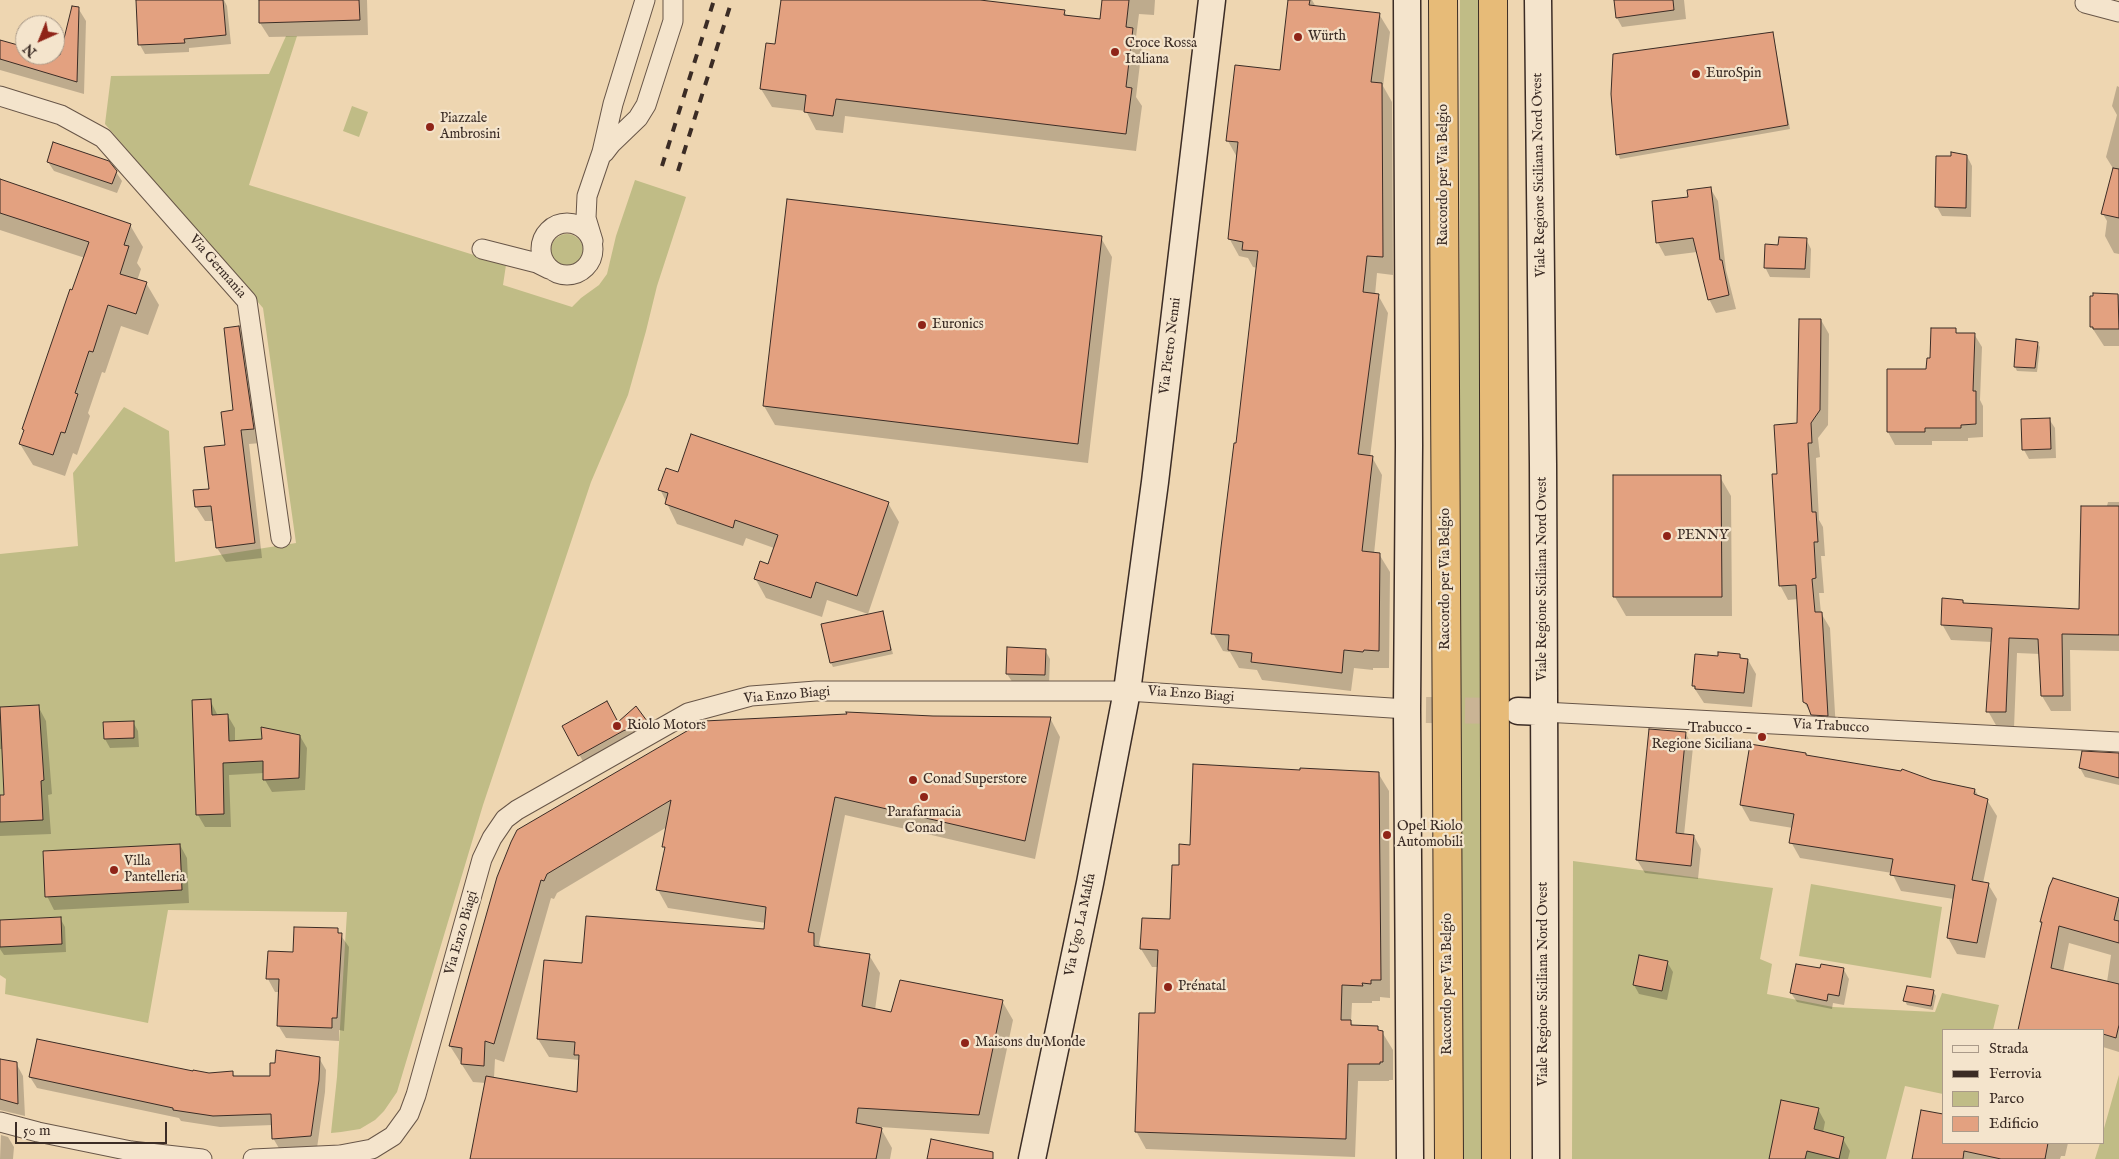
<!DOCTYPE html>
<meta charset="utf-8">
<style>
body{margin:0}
#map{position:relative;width:2119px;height:1159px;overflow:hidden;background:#eed6b1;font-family:"IM FELL English",serif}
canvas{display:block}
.legend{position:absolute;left:1942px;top:1029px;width:162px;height:115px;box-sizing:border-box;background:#f4e4cc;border:1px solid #aa9a89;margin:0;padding:6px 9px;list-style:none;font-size:15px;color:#3b2c25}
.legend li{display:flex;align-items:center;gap:10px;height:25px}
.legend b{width:25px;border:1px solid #aa9a89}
.north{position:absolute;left:15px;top:15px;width:50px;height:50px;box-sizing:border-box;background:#f4e4cc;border:1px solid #aa9a89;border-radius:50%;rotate:224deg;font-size:14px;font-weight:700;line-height:20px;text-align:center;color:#3b2c25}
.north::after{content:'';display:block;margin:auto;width:18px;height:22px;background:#8f2418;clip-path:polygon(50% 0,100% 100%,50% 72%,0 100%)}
.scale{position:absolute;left:15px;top:1122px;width:152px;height:22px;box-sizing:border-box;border:2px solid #3b2c25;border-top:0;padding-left:6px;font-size:15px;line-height:18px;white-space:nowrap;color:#3b2c25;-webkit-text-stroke:4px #f4e4cc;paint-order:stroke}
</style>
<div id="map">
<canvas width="2119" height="1159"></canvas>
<ul class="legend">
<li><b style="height:6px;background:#f4e4cc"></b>Strada</li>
<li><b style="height:6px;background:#3b2c25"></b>Ferrovia</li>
<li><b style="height:14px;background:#c0bc86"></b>Parco</li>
<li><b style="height:14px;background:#e3a180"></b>Edificio</li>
</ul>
<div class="north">N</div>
<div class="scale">50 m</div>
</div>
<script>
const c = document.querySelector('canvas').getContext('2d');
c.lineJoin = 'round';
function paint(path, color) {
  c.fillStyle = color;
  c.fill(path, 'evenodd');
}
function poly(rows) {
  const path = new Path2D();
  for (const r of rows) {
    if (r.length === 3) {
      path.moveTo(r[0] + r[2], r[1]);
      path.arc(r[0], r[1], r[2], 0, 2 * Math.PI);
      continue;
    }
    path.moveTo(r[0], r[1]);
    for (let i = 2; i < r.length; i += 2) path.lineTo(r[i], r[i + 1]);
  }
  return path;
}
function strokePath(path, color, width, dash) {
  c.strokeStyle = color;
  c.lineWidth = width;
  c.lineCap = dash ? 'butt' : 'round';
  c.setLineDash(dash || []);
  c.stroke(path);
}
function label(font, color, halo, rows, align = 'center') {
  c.font = font + ' "IM FELL English",serif';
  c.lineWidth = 4.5;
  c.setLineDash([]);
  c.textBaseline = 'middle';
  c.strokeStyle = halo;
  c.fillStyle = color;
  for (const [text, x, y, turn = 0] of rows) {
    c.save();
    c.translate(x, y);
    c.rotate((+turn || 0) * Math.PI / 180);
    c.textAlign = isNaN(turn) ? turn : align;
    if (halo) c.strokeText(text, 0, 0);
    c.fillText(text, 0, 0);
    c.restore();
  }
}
paint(poly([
 [1460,0,1480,0,1484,1159,1461,1159,1459,745],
 [286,36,297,36,249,185,506,265,503,285,572,307,581,298,599,285,607,274,616,236,635,180,686,197,657,286,646,331,628,395,591,482,483,805,397,1092,384,1111,375,1120,360,1129,341,1132,331,1133,337,1077,347,912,168,910,148,1023,5,994,6,979,0,975,0,554,78,546,73,473,124,407,169,431,175,562,296,543,263,308,105,124,111,76,269,74],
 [352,106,368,112,359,137,343,131],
 [567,250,16],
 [1573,861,1773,888,1760,959,1772,964,1767,994,1833,1007,1935,1012,1942,993,1999,1005,1993,1030,1943,1030,1943,1094,1905,1086,1886,1159,1572,1159],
 [1811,884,1942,907,1931,978,1799,956],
 [2119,1075,2119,1159,2095,1159,2100,1143,2103,1143,2103,1132]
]), '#c0bc86');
paint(poly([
 [138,0,224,0,227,6,231,44,189,48,189,52,145,54,140,45],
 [260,0,367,0,368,35,269,37,260,23],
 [782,0,969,0,1064,11,1067,16,1101,20,1103,0,1155,0,1154,15,1139,14,1136,37,1142,47,1136,97,1142,106,1136,151,845,116,843,133,816,130,806,111,772,107,761,89,776,46],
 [1289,0,1312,0,1316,7,1379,14,1390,32,1383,86,1392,102,1393,275,1377,273,1375,295,1378,295,1388,313,1370,457,1372,457,1382,475,1374,554,1379,554,1390,572,1389,668,1373,668,1373,670,1354,668,1351,691,1262,680,1257,670,1239,668,1230,652,1223,651,1213,633,1238,444,1258,268,1253,267,1248,258,1239,256,1229,238,1238,159,1228,141,1281,71],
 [1615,0,1684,0,1686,19,1622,27,1617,18],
 [78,8,86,21,84,94,0,70,0,41,25,48,25,55,48,55,60,58],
 [1772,34,1774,38,1790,129,1620,159,1618,154],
 [2117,86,2119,87,2119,254,2114,253,2105,236,2107,221,2103,214,2114,170,2106,157,2117,115,2112,106],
 [1967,156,1972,166,1971,217,1942,216,1937,207],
 [48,162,116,172,122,181,117,193,54,171],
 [0,181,130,225,143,247,137,263,141,269,137,281,146,283,159,305,148,335,121,326,105,373,102,372,88,413,90,416,77,455,73,453,65,476,33,465,20,444,85,258,0,230],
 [1710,188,1718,201,1726,270,1736,309,1716,313,1709,299,1697,252,1665,256,1658,243,1689,198],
 [1101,238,1112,257,1088,463,775,425,764,406],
 [1806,239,1811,249,1810,278,1770,277,1765,267,1779,246],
 [2094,295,2119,295,2119,346,2104,346,2091,326],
 [1821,320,1829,334,1828,425,1818,438,1820,457,1816,458,1819,520,1823,527,1825,556,1821,556,1824,593,1819,593,1821,613,1830,628,1836,730,1813,717,1804,702,1798,599,1788,600,1780,585,1778,475,1798,425],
 [239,327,247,342,261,443,249,444,262,558,226,562,217,548,214,521,205,521,196,507,195,492,210,490,227,446,235,412],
 [1955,330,1957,334,1974,334,1982,347,1980,400,1983,406,1983,437,1968,438,1968,441,1932,441,1932,445,1895,445,1888,432,1928,370,1931,359],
 [2017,341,2037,343,2040,347,2037,372,2017,371,2015,367],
 [2049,419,2055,428,2056,458,2029,459,2024,450,2023,420],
 [679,474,888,503,899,522,868,614,827,600,822,617,766,598,755,578,768,566,774,548,746,538,743,546,677,524,660,489],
 [1720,477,1731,496,1732,616,1626,616,1615,597],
 [2108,502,2119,502,2119,651,2070,650,2071,711,2051,711,2042,696,2040,654,2017,653,2014,728,1997,727,1988,711,1992,642,1951,640,1942,624,1963,601,1965,604,2080,611],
 [882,612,893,654,833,667,831,663],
 [1045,650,1050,659,1049,685,1013,683,1007,674],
 [1740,655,1742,659,1748,660,1756,674,1752,707,1704,703,1693,686,1719,657],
 [210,700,218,716,228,716,235,728,235,742,300,736,307,748,305,790,272,792,265,780,264,773,229,775,231,827,205,827,198,815],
 [38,706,46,721,52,794,48,795,51,834,0,836,0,796,6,796,3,749,0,749,0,708],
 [636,708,651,730,584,763,563,726,618,723],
 [933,717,1050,718,1060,737,1035,859,845,815,819,944,822,948,869,955,880,973,875,1010,892,1013,1002,1001,1013,1020,989,1134,880,1127,892,1148,890,1159,471,1159,486,1083,473,1082,450,1046,512,842],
 [667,827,664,847,666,850,658,890,668,908,766,923,765,930,584,965,538,1039,549,1057,579,1060,578,1093,494,1078,495,1059,504,1062,551,898,554,899,557,893],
 [133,722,138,731,139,747,110,748,105,739],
 [1686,734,1693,747,1684,835,1694,836,1701,849,1698,879,1645,873,1637,860],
 [2119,755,2119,785,2085,777,2080,768],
 [1806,756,1975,790,1979,797,1987,800,1997,816,1983,883,1988,884,1997,899,1985,958,1957,954,1948,938,1954,899,1901,891,1892,873,1800,858,1791,842,1793,828,1750,821,1741,805],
 [1301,771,1378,773,1389,791,1390,998,1380,997,1380,1001,1372,1001,1372,1003,1352,1003,1351,1022,1354,1027,1377,1028,1379,1032,1382,1032,1393,1050,1393,1080,1389,1080,1389,1081,1358,1081,1355,1157,1146,1149,1136,1131,1156,1015,1159,967,1152,967,1141,949,1171,921,1180,866,1191,846],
 [180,845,187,858,189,903,54,910,47,896],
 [2054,880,2119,900,2119,1052,2103,1047,2103,1030,2019,1030,2035,964,2043,925,2041,922],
 [2069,943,2111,955,2107,982,2063,972],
 [60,918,65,927,66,952,4,955,0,949,0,921],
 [337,930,349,947,344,1031,339,1030,339,1041,286,1038,278,1025,280,992,275,992,268,979,294,953],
 [1667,962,1673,972,1667,1000,1639,994,1634,985],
 [1821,970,1844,970,1849,979,1844,1005,1833,1003,1832,1009,1797,1002,1791,993],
 [1933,991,1936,996,1933,1010,1907,1005,1905,1001],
 [319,1058,326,1070,325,1092,317,1148,280,1150,273,1138,273,1125,220,1127,181,1121,179,1118,37,1088,30,1077,233,1073,235,1077,271,1077,276,1065],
 [0,1060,16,1063,23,1076,25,1116,0,1110],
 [1818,1109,1825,1122,1823,1133,1843,1139,1850,1151,1848,1159,1770,1159],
 [1,1135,8,1137,14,1147,13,1159,0,1159],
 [1943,1143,2068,1143,2065,1156,2061,1156,2060,1159,1913,1159]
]), '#0003');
const building = poly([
 [136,0,223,0,226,35,184,39,185,43,138,45,136,0],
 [259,0,359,0,360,20,259,23,259,0],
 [781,0,980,0,1065,10,1064,15,1100,19,1102,0,1129,0,1126,27,1133,28,1126,87,1132,88,1126,134,836,99,833,116,804,112,806,95,760,89,766,43,775,44,781,0],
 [1288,0,1310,0,1309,5,1380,13,1371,82,1382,83,1383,257,1367,256,1363,292,1379,294,1358,454,1373,456,1362,551,1380,553,1379,651,1364,650,1363,652,1344,650,1342,673,1251,662,1252,653,1228,650,1229,635,1211,634,1221,547,1234,443,1236,443,1258,251,1242,250,1243,242,1228,239,1238,142,1226,141,1235,65,1280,70,1288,0],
 [1614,0,1673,0,1674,10,1616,18,1614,0],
 [72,6,79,7,77,82,0,59,0,40,25,47,25,55,60,55,72,6],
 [1773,32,1788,125,1616,155,1611,94,1613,54,1773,32],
 [53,142,109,161,117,171,112,184,47,162,53,142],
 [1951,152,1967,155,1966,208,1935,207,1936,156,1951,156,1951,152],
 [2113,168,2119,169,2119,218,2101,214,2113,168],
 [0,179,131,224,124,245,129,246,120,274,147,282,136,314,108,305,93,352,89,351,75,393,78,394,65,433,61,432,53,455,19,444,24,430,22,429,70,289,72,290,89,242,0,213,0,179],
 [1711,187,1720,260,1722,260,1729,295,1708,300,1693,238,1656,243,1652,201,1688,197,1687,190,1711,187],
 [787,199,1102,236,1078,444,763,406,787,199],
 [1779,237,1807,238,1805,269,1764,268,1765,244,1778,245,1779,237],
 [2093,293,2118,294,2119,329,2093,329,2093,327,2090,327,2090,296,2093,296,2093,293],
 [1799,319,1821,319,1820,410,1811,423,1812,443,1808,443,1812,512,1816,512,1818,542,1814,542,1816,578,1812,579,1815,612,1822,612,1828,716,1811,715,1807,704,1803,702,1796,585,1779,586,1772,474,1777,474,1774,425,1797,423,1799,319],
 [239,326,254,429,241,430,255,543,216,548,211,506,195,507,193,490,209,489,204,447,225,445,221,412,233,410,224,328,239,326],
 [1931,328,1956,328,1956,333,1975,333,1973,391,1976,391,1976,424,1961,425,1961,428,1925,428,1925,432,1887,432,1887,369,1926,369,1927,358,1930,358,1931,328],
 [2016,339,2038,342,2035,368,2014,367,2016,339],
 [2050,418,2051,449,2022,450,2021,419,2050,418],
 [691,434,889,502,857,596,816,582,811,598,754,579,760,561,768,564,778,535,735,520,733,528,665,504,668,493,658,490,666,468,678,472,691,434],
 [1613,475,1721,475,1722,597,1613,597,1613,475],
 [2081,506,2119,506,2119,635,2062,634,2063,696,2041,696,2038,639,2009,638,2006,712,1986,712,1992,628,1941,625,1942,598,1963,600,1963,603,2079,609,2081,506],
 [883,611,891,650,830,663,821,624,883,611],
 [1007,647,1046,649,1045,675,1006,674,1007,647],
 [1718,652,1740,654,1740,658,1748,659,1744,693,1695,689,1695,686,1692,686,1695,654,1718,656,1718,652],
 [211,699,212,715,228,714,229,741,262,739,261,727,300,735,299,778,263,780,263,761,223,763,224,814,196,815,192,700,211,699],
 [607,701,618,722,636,706,647,721,623,731,578,756,562,726,607,701],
 [39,705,44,780,41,781,43,820,0,822,0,795,4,795,0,707,39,705],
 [846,712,933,716,1051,717,1025,841,835,797,808,932,814,933,814,946,870,954,862,1006,891,1012,900,980,1003,1000,979,1115,858,1108,856,1123,882,1128,876,1159,470,1159,486,1076,577,1092,579,1055,574,1055,575,1042,537,1039,544,960,582,963,586,916,764,929,766,907,656,890,665,847,662,847,671,800,547,874,544,881,541,880,494,1044,485,1041,484,1066,461,1064,462,1048,449,1046,497,877,511,842,517,830,704,721,847,714,846,712],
 [134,721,134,738,104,739,103,722,134,721],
 [1649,729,1686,732,1676,833,1694,835,1691,866,1636,860,1649,729],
 [1750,744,1806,753,1806,755,1901,771,1902,769,1932,780,1975,789,1974,794,1988,799,1972,880,1989,883,1977,943,1947,938,1955,885,1890,875,1893,859,1789,843,1794,814,1740,805,1750,744],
 [2082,751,2119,753,2119,778,2079,768,2082,751],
 [1193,764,1300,770,1300,768,1379,772,1381,980,1371,980,1371,984,1362,983,1363,986,1342,985,1341,1020,1351,1020,1351,1025,1378,1026,1378,1030,1383,1031,1383,1062,1380,1062,1380,1064,1348,1064,1346,1139,1135,1132,1139,1013,1155,1013,1158,950,1140,949,1142,918,1170,919,1172,865,1179,865,1179,844,1190,845,1193,764],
 [180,844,182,890,45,897,43,851,180,844],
 [2053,878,2119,898,2114,920,2119,921,2119,943,2059,926,2051,968,2119,984,2119,1025,2116,1038,2103,1034,2103,1030,2018,1030,2042,922,2040,922,2049,887,2053,878],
 [61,917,62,944,0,947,0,920,61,917],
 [294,927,338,928,338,933,342,933,337,1018,332,1018,332,1028,277,1026,279,979,266,979,268,951,293,952,294,927],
 [1639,955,1668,961,1662,991,1633,985,1639,955],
 [1796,964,1820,968,1821,964,1844,968,1839,996,1828,994,1827,1001,1790,993,1796,964],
 [1907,986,1934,990,1931,1006,1903,1001,1907,986],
 [37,1039,193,1071,193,1070,209,1073,233,1071,233,1076,270,1076,270,1063,275,1063,276,1050,320,1057,319,1080,311,1136,272,1139,271,1114,213,1116,173,1110,173,1108,29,1077,37,1039],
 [0,1059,17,1062,18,1104,0,1099,0,1059],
 [1781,1100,1819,1108,1814,1129,1844,1137,1839,1159,1807,1151,1805,1159,1769,1159,1781,1100],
 [1921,1110,1943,1114,1943,1143,2048,1143,2045,1159,2001,1159,1964,1151,1963,1159,1912,1159,1921,1110],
 [931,1139,993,1152,993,1159,927,1159,931,1139]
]);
paint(building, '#e3a180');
strokePath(building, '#3b2c25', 1);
strokePath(poly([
 [1426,710,1516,711]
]), '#cab495', 26, [26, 13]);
const street = poly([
 [2085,3,2119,12],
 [0,96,61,115,103,138,247,301,281,538],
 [604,153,611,144,638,118,646,105,673,21,673,0],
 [567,249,26],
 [593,241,586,218,587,196,602,152,613,104,645,0],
 [482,249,537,263,549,269],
 [1543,712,2119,742],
 [0,1122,38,1132,131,1151,202,1159],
 [253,1159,340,1155,372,1149,393,1136,409,1114,416,1095,482,859,492,838,505,819,517,810,688,713,751,696,816,691,1127,691,1407,709]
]);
const secondary = poly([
 [1407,0,1409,445,1407,709,1410,1159],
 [1538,0,1543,464,1546,1159],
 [1518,711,1543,712],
 [1032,1159,1090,883,1127,691,1155,482,1212,0]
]);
const highway = poly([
 [1443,0,1449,1159],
 [1493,0,1496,1159]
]);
strokePath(street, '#685648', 21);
strokePath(secondary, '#3b2c25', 29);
strokePath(highway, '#3b2c25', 30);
strokePath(street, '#f4e4cc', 19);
strokePath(secondary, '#f4e4cc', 26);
strokePath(highway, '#e7bb78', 28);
strokePath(poly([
 [662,166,714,0],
 [678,171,732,0]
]), '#3b2c25', 4, [9, 9]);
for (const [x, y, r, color] of [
 [1298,37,5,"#8f2418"],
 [1115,52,5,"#8f2418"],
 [1696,74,5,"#8f2418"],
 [430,127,5,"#8f2418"],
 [922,325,5,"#8f2418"],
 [1667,536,5,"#8f2418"],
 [617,726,5,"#8f2418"],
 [1762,737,5,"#8f2418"],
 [913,780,5,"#8f2418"],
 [924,797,5,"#8f2418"],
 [1387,835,5,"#8f2418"],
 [114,870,5,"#8f2418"],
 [1168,987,5,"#8f2418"],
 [965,1043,5,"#8f2418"]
]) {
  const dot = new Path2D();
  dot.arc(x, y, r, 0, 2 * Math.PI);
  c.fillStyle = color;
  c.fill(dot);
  strokePath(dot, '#f4e4cc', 2);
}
label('14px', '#3b2c25', '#f4e4cc', [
 ["Würth",1308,37],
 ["Croce Rossa",1125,44],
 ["Italiana",1125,60],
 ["EuroSpin",1706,74],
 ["Piazzale",440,119],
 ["Ambrosini",440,135],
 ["Euronics",932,325],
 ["PENNY",1677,536],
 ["Riolo Motors",627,726],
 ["Trabucco -",1752,729,"right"],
 ["Regione Siciliana",1752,745,"right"],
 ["Conad Superstore",923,780],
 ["Parafarmacia",924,813,"center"],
 ["Conad",924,829,"center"],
 ["Opel Riolo",1397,827],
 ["Automobili",1397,843],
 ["Villa",124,862],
 ["Pantelleria",124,878],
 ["Prénatal",1178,987],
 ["Maisons du Monde",975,1043]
], 'left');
label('14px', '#3b2c25', '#f4e4cc', [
 ["Raccordo per Via Belgio",1444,175,-90],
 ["Viale Regione Siciliana Nord Ovest",1540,175,-91],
 ["Via Germania",217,267,49],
 ["Via Pietro Nenni",1171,346,-83],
 ["Raccordo per Via Belgio",1446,579,-90],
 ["Viale Regione Siciliana Nord Ovest",1543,579,-90],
 ["Via Enzo Biagi",1191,695,4],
 ["Via Enzo Biagi",787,696,-5],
 ["Via Trabucco",1831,727,3],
 ["Via Ugo La Malfa",1081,925,-78],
 ["Via Enzo Biagi",462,933,-74],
 ["Raccordo per Via Belgio",1448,984,-90],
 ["Viale Regione Siciliana Nord Ovest",1544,984,-90]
]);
</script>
